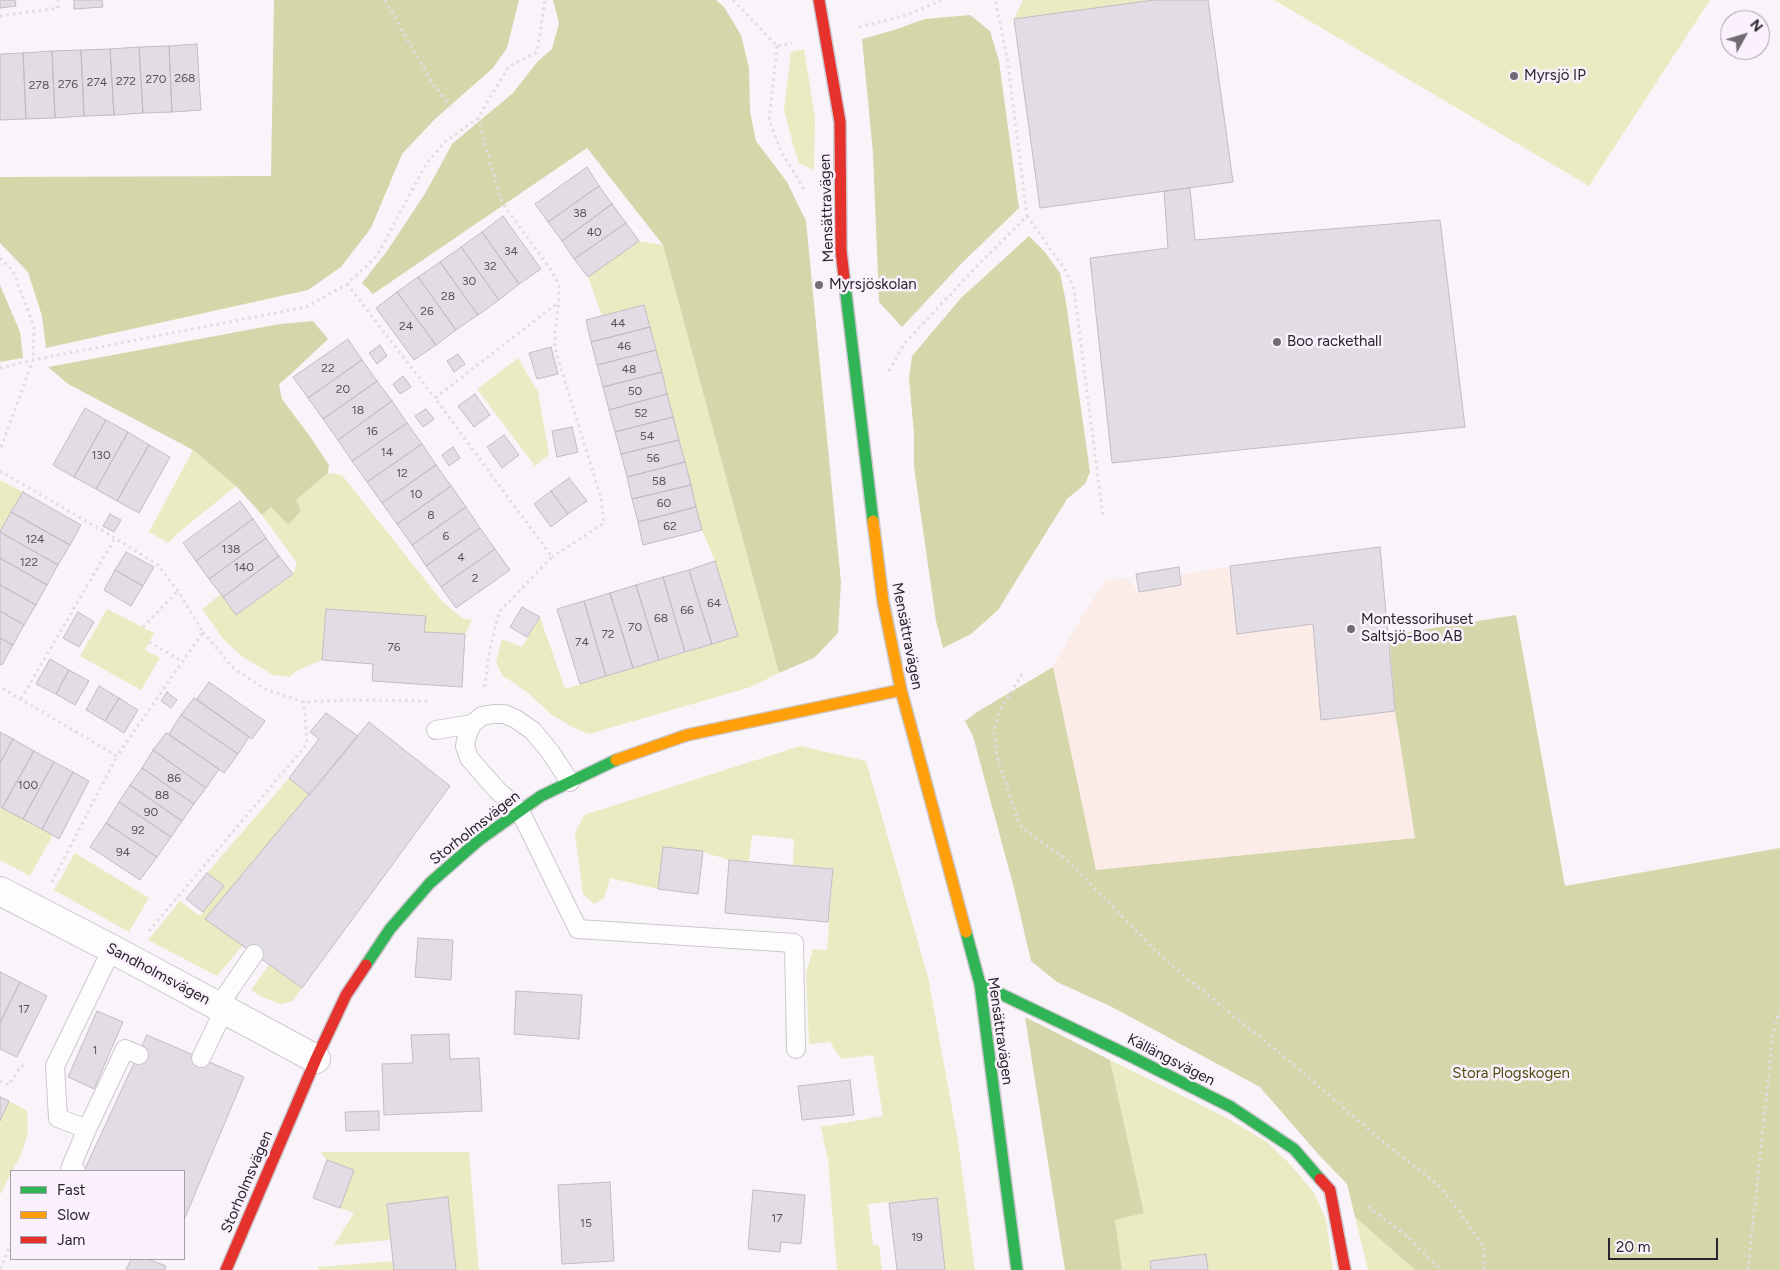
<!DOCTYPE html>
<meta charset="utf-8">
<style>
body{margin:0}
#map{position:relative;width:1780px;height:1270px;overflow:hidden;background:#f9f4fa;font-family:Figtree,sans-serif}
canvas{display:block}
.legend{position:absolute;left:10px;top:1170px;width:175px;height:90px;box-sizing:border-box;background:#fbf1fd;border:1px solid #a79fa9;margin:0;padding:6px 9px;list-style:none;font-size:15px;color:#2a242c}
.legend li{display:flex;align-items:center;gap:10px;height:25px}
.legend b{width:25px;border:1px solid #a79fa9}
.north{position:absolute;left:1720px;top:10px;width:50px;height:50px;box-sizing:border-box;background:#fbf1fd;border:1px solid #a79fa9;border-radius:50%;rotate:51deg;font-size:14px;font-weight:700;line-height:20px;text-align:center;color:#2a242c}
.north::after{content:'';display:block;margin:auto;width:18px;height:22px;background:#726d74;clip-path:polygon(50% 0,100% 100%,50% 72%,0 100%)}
.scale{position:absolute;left:1608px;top:1238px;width:110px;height:22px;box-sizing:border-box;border:2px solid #2a242c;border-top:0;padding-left:6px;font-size:15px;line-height:18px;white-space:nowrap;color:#2a242c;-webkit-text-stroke:4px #fbf1fd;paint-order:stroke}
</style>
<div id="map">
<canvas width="1780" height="1270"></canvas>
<ul class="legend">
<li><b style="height:6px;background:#30b455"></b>Fast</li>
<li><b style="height:6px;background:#ff9f0a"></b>Slow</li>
<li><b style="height:6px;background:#e5322d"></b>Jam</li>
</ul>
<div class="north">N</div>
<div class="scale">20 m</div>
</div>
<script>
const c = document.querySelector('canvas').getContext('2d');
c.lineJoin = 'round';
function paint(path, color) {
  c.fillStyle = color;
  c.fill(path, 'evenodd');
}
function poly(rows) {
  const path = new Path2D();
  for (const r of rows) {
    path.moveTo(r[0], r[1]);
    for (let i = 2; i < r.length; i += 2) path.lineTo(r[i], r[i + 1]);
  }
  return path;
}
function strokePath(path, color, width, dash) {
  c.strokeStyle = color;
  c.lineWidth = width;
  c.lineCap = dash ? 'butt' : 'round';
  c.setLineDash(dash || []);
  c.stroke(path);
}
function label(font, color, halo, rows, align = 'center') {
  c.font = font + ' Figtree,sans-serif';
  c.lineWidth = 5;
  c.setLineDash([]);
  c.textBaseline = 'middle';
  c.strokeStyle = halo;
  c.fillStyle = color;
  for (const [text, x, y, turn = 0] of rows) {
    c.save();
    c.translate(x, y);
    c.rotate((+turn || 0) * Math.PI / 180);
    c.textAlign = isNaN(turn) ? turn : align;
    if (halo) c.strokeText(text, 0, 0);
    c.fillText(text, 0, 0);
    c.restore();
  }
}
paint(poly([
 [1230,566,1238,634,1313,624,1321,720,1395,711,1415,838,1096,871,1053,667,1082,616,1106,580,1127,578,1139,592,1181,585,1180,575]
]), '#fbece8');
paint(poly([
 [1023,0,1154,0,1014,19],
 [1274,0,1710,0,1589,186],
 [804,49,815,118,814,170,799,163,794,148,784,110,791,52],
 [639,241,663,245,779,673,751,687,589,734,572,727,551,714,528,693,502,675,496,662,502,639,522,647,540,617,565,689,738,636,715,561,702,530,644,305,602,316,588,277],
 [518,358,538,392,549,454,535,466,477,389],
 [193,450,236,486,178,533,168,543,149,532],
 [328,473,342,475,441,600,463,619,472,620,465,634,424,632,425,616,326,609,322,660,298,670,289,677,273,675,243,657,223,639,202,609,221,594,237,615,293,574,297,563,262,515,271,507,288,525,296,500],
 [0,480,23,492,0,532],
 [107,609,154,633,145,650,160,658,141,690,80,656],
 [800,746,866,761,928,977,958,1141,975,1270,945,1270,937,1198,868,1204,873,1245,879,1246,882,1270,837,1270,828,1160,821,1127,883,1116,873,1055,841,1059,830,1042,809,1044,806,973,813,949,827,950,833,869,793,865,794,839,752,835,749,861,729,860,703,852,664,847,658,889,610,878,604,898,594,904,583,894,575,833,584,815],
 [289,778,310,795,243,945,217,976,148,940,180,901,200,916,224,886,207,873],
 [0,806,53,835,30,876,0,860],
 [75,853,149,898,129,932,54,890],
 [269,965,302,988,293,1001,281,1004,262,997,251,990],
 [1110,1060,1223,1116,1267,1142,1291,1165,1314,1193,1326,1219,1333,1270,1208,1270,1206,1254,1150,1261,1151,1270,1122,1270,1114,1219,1144,1213],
 [9,1101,27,1111,28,1132,23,1150,0,1195,0,1121],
 [320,1152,469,1152,479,1270,456,1270,448,1197,387,1204,391,1240,334,1245,354,1213,340,1208,353,1170,327,1160],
 [1355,1217,1415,1270,1368,1270],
 [393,1261,394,1270,318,1270,319,1267]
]), '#eaebc2');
paint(poly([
 [274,0,519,0,507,48,493,68,435,119,402,154,371,228,341,267,308,290,46,348,42,316,28,272,0,243,0,177,271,176],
 [553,0,716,0,724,7,741,35,749,68,750,111,756,141,787,182,806,221,841,582,838,633,814,658,779,673,663,245,587,148,373,294,362,283,387,251,426,192,452,144,513,93,538,61,552,49,559,23],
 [970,15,990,31,999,61,1019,208,962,263,902,327,879,302,873,153,862,39,894,30,925,19],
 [1029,236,1045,252,1060,273,1066,302,1090,472,1085,484,1067,499,998,610,971,634,943,648,936,621,914,467,914,434,909,378,912,356,961,298],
 [0,285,20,332,23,358,0,362],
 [313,321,328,339,292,373,279,384,282,399,311,438,329,465,328,473,296,500,301,511,288,525,271,507,262,515,236,486,193,450,68,384,48,367,280,324],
 [1516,615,1565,886,1780,848,1780,1270,1415,1270,1355,1217,1347,1184,1318,1154,1260,1087,1112,1007,1057,982,1031,961,1014,888,973,736,965,721,977,712,1053,667,1096,870,1415,838,1395,711,1389,635],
 [1025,1017,1110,1060,1144,1213,1115,1220,1122,1270,1065,1270]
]), '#d6d6ab');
const building = poly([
 [0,0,15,0,16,6,0,8,0,0],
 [74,0,102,0,103,7,74,9,74,0],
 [1154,0,1208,0,1233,182,1040,208,1014,19,1154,0],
 [197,44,201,110,172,112,169,46,197,44],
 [169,46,172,112,143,113,139,47,169,46],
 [139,47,143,113,114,115,110,49,139,47],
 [110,49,114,115,84,116,81,50,110,49],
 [81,50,84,116,55,118,52,51,81,50],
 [52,51,55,118,26,119,23,53,52,51],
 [23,53,26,119,0,120,0,54,23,53],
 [587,167,599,186,548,222,535,204,587,167],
 [599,186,612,204,562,241,548,222,599,186],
 [1190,188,1195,240,1440,220,1465,427,1112,463,1090,258,1168,248,1164,191,1190,188],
 [612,204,626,223,574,259,562,241,612,204],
 [503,216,541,269,519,284,482,232,503,216],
 [626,223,639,241,588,277,574,259,626,223],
 [482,232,519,284,499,300,461,247,482,232],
 [461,247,499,300,478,315,440,262,461,247],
 [440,262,478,315,456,330,418,277,440,262],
 [418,277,456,330,436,345,397,292,418,277],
 [397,292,436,345,414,360,376,308,397,292],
 [644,305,650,327,591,342,586,320,644,305],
 [650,327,656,350,597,365,591,342,650,327],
 [348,339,362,360,308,398,293,377,348,339],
 [380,345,387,356,377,364,369,353,380,345],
 [551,347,558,374,537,379,529,353,551,347],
 [656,350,662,372,603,387,597,365,656,350],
 [458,354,465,364,454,372,447,361,458,354],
 [362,360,377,381,323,419,308,398,362,360],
 [662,372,667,394,609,410,603,387,662,372],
 [403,376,411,387,400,394,393,384,403,376],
 [377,381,392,401,338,440,323,419,377,381],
 [475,394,490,415,474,427,458,406,475,394],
 [667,394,673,417,615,432,609,410,667,394],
 [392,401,407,423,352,461,338,440,392,401],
 [85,408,106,420,74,477,53,465,85,408],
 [426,409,434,419,423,427,415,416,426,409],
 [673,417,679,440,621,454,615,432,673,417],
 [106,420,128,432,96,489,74,477,106,420],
 [407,423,422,444,367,482,352,461,407,423],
 [572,427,578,452,557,457,552,431,572,427],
 [128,432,149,445,117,501,96,489,128,432],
 [504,435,519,455,502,468,487,447,504,435],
 [679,440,685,462,627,477,621,454,679,440],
 [422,444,436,465,382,503,367,482,422,444],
 [149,445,170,457,139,513,117,501,149,445],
 [453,447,460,458,449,466,442,455,453,447],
 [685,462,691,485,632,499,627,477,685,462],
 [436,465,451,486,397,524,382,503,436,465],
 [569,478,587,501,568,514,551,491,569,478],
 [691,485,696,507,638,522,632,499,691,485],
 [451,486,466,507,412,545,397,524,451,486],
 [551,491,568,514,551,527,534,504,551,491],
 [23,492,81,525,70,545,11,512,23,492],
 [240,501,253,519,196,561,183,543,240,501],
 [466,507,480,528,426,566,412,545,466,507],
 [696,507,702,530,643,545,638,522,696,507],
 [11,512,70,545,58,565,0,532,11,512],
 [110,514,121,520,114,532,103,526,110,514],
 [253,519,266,538,209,579,196,561,253,519],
 [480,528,495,549,441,587,426,566,480,528],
 [0,532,58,565,47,585,0,558,0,532],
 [266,538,279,556,223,597,209,579,266,538],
 [1380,547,1395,711,1321,720,1313,624,1237,634,1230,566,1380,547],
 [495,549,510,570,456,608,441,587,495,549],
 [126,552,154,567,143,586,115,570,126,552],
 [279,556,293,574,236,615,223,597,279,556],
 [0,558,47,585,36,605,0,585,0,558],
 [715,561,738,636,712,644,689,570,715,561],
 [1179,567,1181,585,1139,592,1136,574,1179,567],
 [115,570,143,586,131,606,104,590,115,570],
 [689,570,712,644,685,652,663,577,689,570],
 [663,577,685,652,659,660,636,585,663,577],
 [0,585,36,605,24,625,0,611,0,585],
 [636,585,659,660,633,668,610,593,636,585],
 [610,593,633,668,606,676,584,601,610,593],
 [584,601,606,676,580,684,557,609,584,601],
 [522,607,540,617,527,637,510,627,522,607],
 [326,609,426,616,424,632,465,634,462,687,372,681,373,664,322,660,326,609],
 [0,611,24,625,13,645,0,638,0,611],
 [78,612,94,622,79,647,63,638,78,612],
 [0,638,13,645,2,665,0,664,0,638],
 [50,659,69,670,56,694,36,684,50,659],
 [69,670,89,681,75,705,56,694,69,670],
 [209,682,265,721,252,739,197,699,209,682],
 [99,686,119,698,105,721,86,710,99,686],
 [167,692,177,700,171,708,161,701,167,692],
 [119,698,138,710,124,733,105,721,119,698],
 [194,698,249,737,238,754,181,715,194,698],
 [326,713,358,736,310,795,289,778,319,739,310,732,326,713],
 [181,715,238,754,224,773,169,734,181,715],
 [369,722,450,786,302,988,205,919,369,722],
 [0,732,13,739,0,763,0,732],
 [166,733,219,769,206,788,153,750,166,733],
 [13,739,34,751,2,808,0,806,0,763,13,739],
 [153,750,206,788,194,804,142,768,153,750],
 [34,751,54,762,23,819,2,808,34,751],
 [54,762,73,772,42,829,23,819,54,762],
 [142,768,194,804,182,821,130,785,142,768],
 [73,772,89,781,59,839,42,829,73,772],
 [130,785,182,821,171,837,119,802,130,785],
 [119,802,171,837,157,857,106,823,119,802],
 [106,823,157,857,140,880,90,847,106,823],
 [663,847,703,851,698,894,658,889,663,847],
 [729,860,833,869,828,922,725,913,729,860],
 [207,873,224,886,203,912,186,899,207,873],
 [418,938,453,940,451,980,415,977,418,938],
 [0,972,20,982,0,1023,0,972],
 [20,982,47,996,17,1057,0,1049,0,1023,20,982],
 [516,991,582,995,579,1039,514,1034,516,991],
 [97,1011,123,1022,94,1089,68,1077,97,1011],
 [449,1034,450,1059,479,1058,482,1111,384,1115,382,1064,413,1063,411,1035,449,1034],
 [147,1035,244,1077,184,1220,184,1171,84,1171,147,1035],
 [850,1080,854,1115,802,1120,798,1086,850,1080],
 [0,1097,9,1101,0,1121,0,1097],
 [379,1111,379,1130,346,1131,345,1112,379,1111],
 [327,1160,354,1170,340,1208,313,1198,327,1160],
 [610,1182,614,1261,562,1264,558,1185,610,1182],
 [753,1190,805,1195,801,1244,781,1242,780,1252,748,1249,753,1190],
 [448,1197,456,1270,394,1270,387,1204,448,1197],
 [937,1198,945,1270,897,1270,889,1203,937,1198],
 [1206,1254,1208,1270,1151,1270,1150,1261,1206,1254],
 [131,1259,148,1259,166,1266,165,1270,126,1270,131,1259]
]);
paint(building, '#e2dde4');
strokePath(building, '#c1bcc3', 1);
const lane = poly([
 [472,724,467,735,465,746,469,758,497,790,520,811,578,929,794,943,796,1049],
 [436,730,472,724,482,716,493,714,504,714,516,719,533,731,551,753,570,782],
 [218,1007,254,954],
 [201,1058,224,1010],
 [87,1129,125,1049,139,1055],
 [76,1171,70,1169,87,1129,58,1118,55,1066,112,949]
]);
const street = poly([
 [0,891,112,949,316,1059]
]);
const fast = poly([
 [844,277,873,521],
 [966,932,980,984,1017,1270],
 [366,965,390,929,430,883,479,840,541,796,616,760],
 [980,984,1126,1054,1231,1107,1294,1149,1320,1179]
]);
const slow = poly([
 [873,521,883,601,901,690,966,932],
 [616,760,687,735,901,690]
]);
const jam = poly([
 [819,0,840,122,841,251,844,277],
 [1320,1179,1330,1190,1345,1270],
 [226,1270,316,1059,346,995,366,965]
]);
strokePath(lane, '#ccc7cd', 20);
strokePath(street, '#ccc7cd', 30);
strokePath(fast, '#ccc7cd', 14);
strokePath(slow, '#ccc7cd', 14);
strokePath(jam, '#ccc7cd', 14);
strokePath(poly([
 [385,0,433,84,454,110],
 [733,0,777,46,792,43],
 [0,16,58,8,58,0],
 [859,27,907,15,942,0],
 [777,46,769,121,783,155,806,192],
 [478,118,499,194,503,204,551,270,559,285,559,302,555,330,555,349,601,498,604,523,552,557],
 [1027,216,1066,271,1074,289,1103,518],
 [0,258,13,271,34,327,33,360,0,450],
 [347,284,435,398],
 [0,368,33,360,306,307,347,284,377,256,426,164,445,142,478,118,509,66,537,52,545,0],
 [889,371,904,344,977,266,1027,216,1007,57,995,0],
 [0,471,115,538,158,565,178,591,203,632,117,756,0,687],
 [143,627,178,591],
 [203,632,233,668,265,689,304,702,349,700,429,701],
 [149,642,182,661],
 [1022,674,999,712,994,731,997,757,1017,817,1022,828,1064,857,1152,947,1178,971,1286,1058,1375,1135,1437,1184,1458,1209,1484,1247,1485,1270],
 [483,686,485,685,490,649,499,612,552,557,435,398,559,302],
 [21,699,115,538],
 [52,882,117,756],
 [149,931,307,744,304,702],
 [0,1081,9,1085,21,1066,28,1066],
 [1368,1207,1408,1237,1441,1270],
 [0,1269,11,1243],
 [1748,1270,1773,1034,1780,1009]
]), '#dfdde0', 3, [2.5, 4]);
strokePath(lane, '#fefdfe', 18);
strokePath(street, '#fefdfe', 28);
strokePath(fast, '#30b455', 11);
strokePath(slow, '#ff9f0a', 11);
strokePath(jam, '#e5322d', 11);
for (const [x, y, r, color] of [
 [1514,76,5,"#726d74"],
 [819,285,5,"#726d74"],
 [1277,342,5,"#726d74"],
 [1351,629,5,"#726d74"]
]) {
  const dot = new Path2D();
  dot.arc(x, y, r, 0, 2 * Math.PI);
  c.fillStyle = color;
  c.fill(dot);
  strokePath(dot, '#fbf1fd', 2);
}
label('12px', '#59535b', null, [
 ["268",185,78],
 ["270",156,79],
 ["272",126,81],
 ["274",97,82],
 ["276",68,84],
 ["278",39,85],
 ["38",580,213],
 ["40",594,232],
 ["34",511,251],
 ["32",490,266],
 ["30",469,281],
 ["28",448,296],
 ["26",427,311],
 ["44",618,323],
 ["24",406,326],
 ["46",624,346],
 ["22",328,368],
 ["48",629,369],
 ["20",343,389],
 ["50",635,391],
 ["18",358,410],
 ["52",641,413],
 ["16",372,431],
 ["54",647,436],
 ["14",387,452],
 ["130",101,455],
 ["56",653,458],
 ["12",402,473],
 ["58",659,481],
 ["10",416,494],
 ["60",664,503],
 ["8",431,515],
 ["62",670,526],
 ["6",446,536],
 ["124",35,539],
 ["138",231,549],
 ["4",461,557],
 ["122",29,562],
 ["140",244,567],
 ["2",475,578],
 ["64",714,603],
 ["66",687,610],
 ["68",661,618],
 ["70",635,627],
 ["72",608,634],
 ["74",582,642],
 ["76",394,647],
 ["86",174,778],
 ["100",28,785],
 ["88",162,795],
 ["90",151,812],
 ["92",138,830],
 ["94",123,852],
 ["17",24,1009],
 ["1",95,1050],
 ["17",777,1218],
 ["15",586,1223],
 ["19",917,1237]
]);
label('15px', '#2a242c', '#fbf1fd', [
 ["Myrsjö IP",1524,76],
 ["Myrsjöskolan",829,285],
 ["Boo rackethall",1287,342],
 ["Montessorihuset",1361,620],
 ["Saltsjö-Boo AB",1361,637]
], 'left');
label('15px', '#2a242c', '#fbf1fd', [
 ["Mensättravägen",827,208,-92],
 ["Mensättravägen",907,636,79],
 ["Storholmsvägen",475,828,-38],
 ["Sandholmsvägen",158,974,28],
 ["Mensättravägen",1000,1031,82],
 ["Källängsvägen",1171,1060,27],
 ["Storholmsvägen",247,1182,-67]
]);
label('15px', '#4d4f10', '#fbf1fd', [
 ["Stora Plogskogen",1511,1074]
]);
</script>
